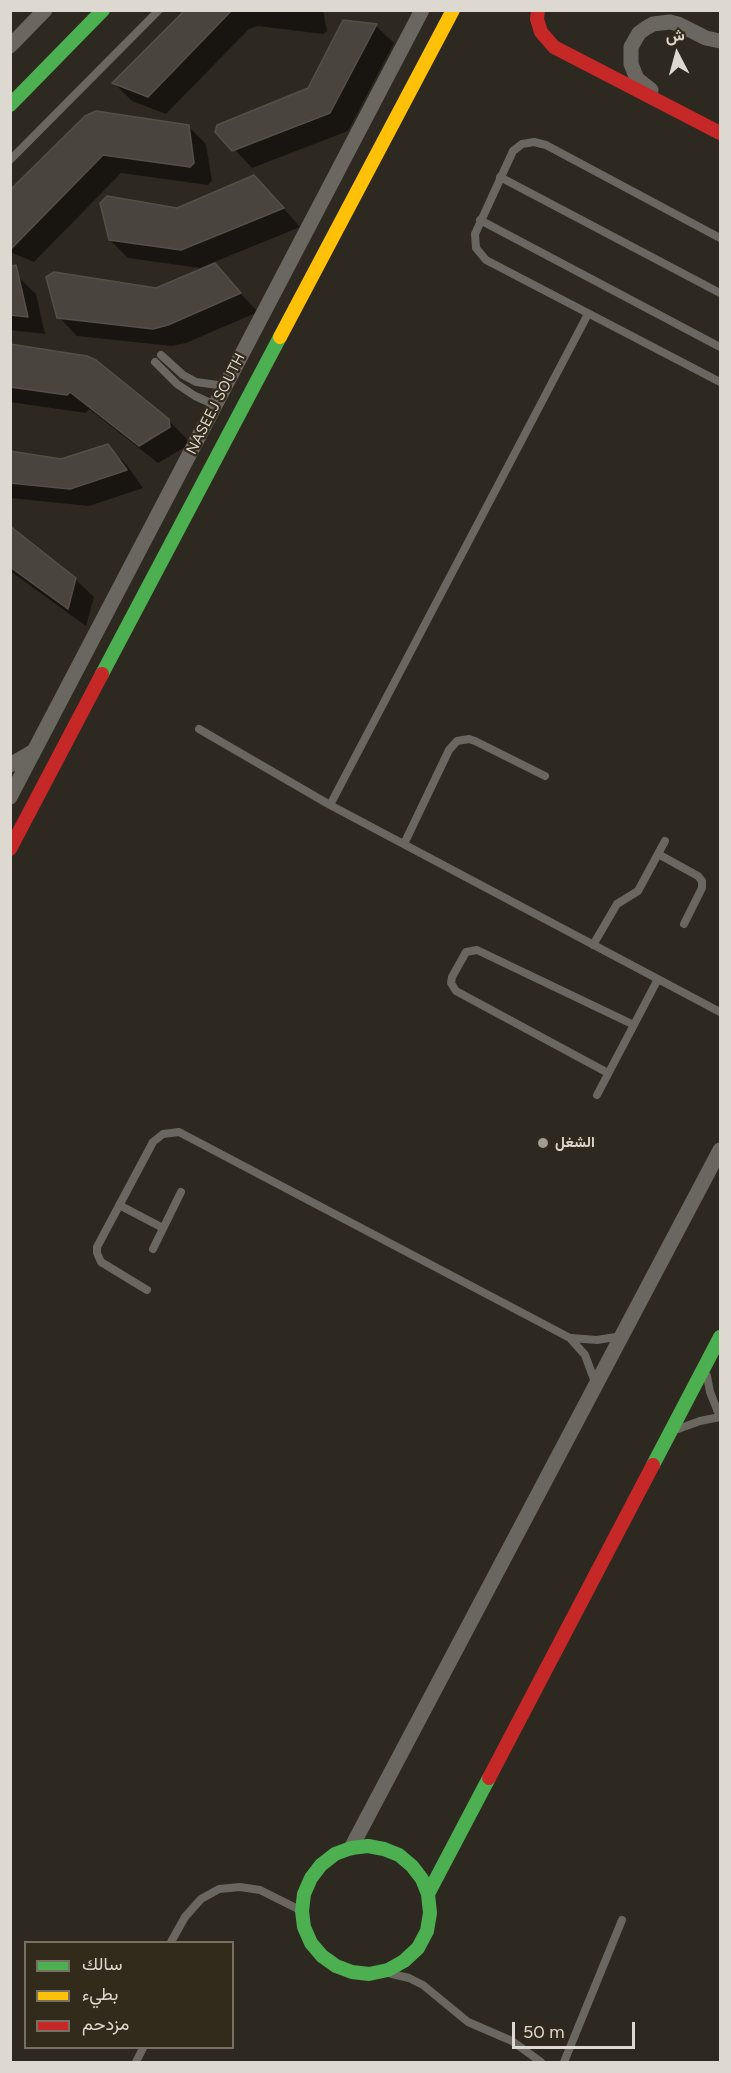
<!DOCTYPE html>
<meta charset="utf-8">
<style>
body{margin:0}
#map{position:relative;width:731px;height:2073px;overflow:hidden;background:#2d2921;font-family:Figtree,Vazirmatn,sans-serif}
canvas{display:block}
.frame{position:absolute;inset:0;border:12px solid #ded9d0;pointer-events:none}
.legend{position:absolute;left:24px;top:1941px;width:210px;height:108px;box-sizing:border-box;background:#322b1c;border:2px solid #777164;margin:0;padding:8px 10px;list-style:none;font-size:18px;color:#ded9d0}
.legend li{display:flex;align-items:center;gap:12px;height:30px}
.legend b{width:30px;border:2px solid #777164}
.north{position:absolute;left:647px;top:24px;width:60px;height:60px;-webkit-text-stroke:4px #322b1c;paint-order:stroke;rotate:354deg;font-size:16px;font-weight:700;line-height:24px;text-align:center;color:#ded9d0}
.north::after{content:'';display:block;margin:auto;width:21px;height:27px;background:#ded9d0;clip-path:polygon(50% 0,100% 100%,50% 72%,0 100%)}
.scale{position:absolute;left:512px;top:2022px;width:123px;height:27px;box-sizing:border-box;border:3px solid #ded9d0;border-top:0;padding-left:8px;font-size:18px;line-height:21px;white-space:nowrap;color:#ded9d0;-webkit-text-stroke:4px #322b1c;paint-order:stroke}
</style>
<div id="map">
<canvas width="731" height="2073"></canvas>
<div class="frame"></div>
<ul class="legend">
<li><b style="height:8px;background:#4caf50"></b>سالك</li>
<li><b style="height:8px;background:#ffc107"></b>بطيء</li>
<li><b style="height:8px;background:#c62828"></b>مزدحم</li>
</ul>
<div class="north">ش</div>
<div class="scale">50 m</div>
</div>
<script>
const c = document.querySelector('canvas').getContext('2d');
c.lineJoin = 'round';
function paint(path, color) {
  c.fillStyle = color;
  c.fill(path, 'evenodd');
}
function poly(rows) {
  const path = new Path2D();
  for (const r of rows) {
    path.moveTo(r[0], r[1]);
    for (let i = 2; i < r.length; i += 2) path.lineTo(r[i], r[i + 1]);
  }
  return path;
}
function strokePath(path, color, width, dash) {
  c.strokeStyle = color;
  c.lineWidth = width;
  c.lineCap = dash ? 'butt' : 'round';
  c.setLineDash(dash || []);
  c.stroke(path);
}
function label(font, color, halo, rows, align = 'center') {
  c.font = font + ' Figtree,Vazirmatn,sans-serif';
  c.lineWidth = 4.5;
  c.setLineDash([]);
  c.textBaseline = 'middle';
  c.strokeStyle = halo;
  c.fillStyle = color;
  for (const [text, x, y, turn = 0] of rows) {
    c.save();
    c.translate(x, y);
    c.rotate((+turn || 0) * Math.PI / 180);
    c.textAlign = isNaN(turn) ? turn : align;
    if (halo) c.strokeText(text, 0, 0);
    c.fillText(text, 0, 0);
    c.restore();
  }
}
paint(poly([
 [187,10,323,10,327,31,323,34,258,26,249,29,166,114,132,101,114,83],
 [376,26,394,43,348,131,252,168,234,149,309,90],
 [96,113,188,126,206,144,212,181,208,185,121,173,34,262,10,252,10,192],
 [272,195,300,227,212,263,258,312,186,343,172,346,77,336,59,317,156,289,213,266,212,263,200,268,128,258,110,240,177,210],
 [10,275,17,276,36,294,45,334,10,330],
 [10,346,168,420,187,439,187,446,158,463,89,409,86,413,10,402],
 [107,446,126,464,143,488,89,506,10,498,10,453,61,460],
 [10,528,75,579,94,597,86,626,10,571]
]), '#0007');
const building = poly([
 [185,10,232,10,148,97,112,83,185,10],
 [343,20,377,24,330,113,232,151,215,132,217,125,308,88,343,20],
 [96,111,189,125,194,163,190,167,103,155,10,250,10,190,85,116,96,111],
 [254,175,284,208,181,250,109,240,100,203,107,196,177,208,254,175],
 [215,263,241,293,168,325,153,329,57,318,46,277,54,272,156,288,215,263],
 [16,265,28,317,10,315,10,266,16,265],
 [10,344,87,356,96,360,169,419,170,427,139,446,70,392,67,395,10,387,10,344],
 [108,444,127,470,70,489,10,483,10,451,61,459,108,444],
 [10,526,76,578,68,609,10,567,10,526]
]);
paint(building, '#49453e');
strokePath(building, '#545049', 1.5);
strokePath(poly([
 [10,160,159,10],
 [500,177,720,293],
 [480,220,720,347],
 [720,238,546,145,534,142,522,144,513,151,475,234,476,248,486,260,720,382],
 [161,355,183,375,196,382,225,386],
 [155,362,177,384,195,396,215,405],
 [199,729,330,805,720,1012],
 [330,805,588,314],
 [404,844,449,750,457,741,469,739,475,741,545,776],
 [658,854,698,876,702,881,702,888,684,924],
 [593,945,617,904,638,891,665,841],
 [608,1073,456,991,451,983,452,977,466,952,477,950,634,1025],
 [597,1095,658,979],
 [119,1205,163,1228],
 [153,1249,181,1192],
 [147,1290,101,1262,97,1253,97,1247,153,1142,163,1134,179,1132,570,1338,585,1355,595,1382],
 [571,1338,597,1340,622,1336],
 [707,1376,710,1392,720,1417],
 [678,1429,700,1421,720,1417],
 [171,1942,185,1917,201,1899,219,1889,240,1887,260,1890,298,1909],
 [392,1974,409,1978,423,1985,468,2022,512,2041,541,2062],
 [136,2062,143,2048],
 [564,2062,622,1920]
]), '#6a6660', 8);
strokePath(poly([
 [10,46,45,10],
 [651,90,637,79,631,64,631,47,639,33,646,28,653,24,670,22,678,24,706,38,720,41],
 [10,765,34,751],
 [10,797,422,10],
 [351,1848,720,1150]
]), '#6a6660', 15);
strokePath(poly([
 [10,105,103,10],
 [102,674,280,337],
 [653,1465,720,1337],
 [428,1894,422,1879,412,1866,399,1855,384,1849,368,1846,351,1848,335,1854,321,1865,311,1878,304,1894,302,1911,304,1927,311,1943,322,1956,336,1966,352,1972,369,1974,388,1970,404,1961,418,1948,427,1931,430,1913,428,1894,489,1778]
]), '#4caf50', 14);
strokePath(poly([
 [280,337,453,10]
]), '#ffc107', 14);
strokePath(poly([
 [538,10,537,19,541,32,554,47,720,133],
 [10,849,102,674],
 [489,1778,653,1465]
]), '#c62828', 14);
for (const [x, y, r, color] of [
 [543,1143,6,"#a09b93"]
]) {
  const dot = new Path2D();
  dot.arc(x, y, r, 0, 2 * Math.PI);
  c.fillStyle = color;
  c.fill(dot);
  strokePath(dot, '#322b1c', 2);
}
label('15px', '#ded9d0', '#322b1c', [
 ["NASEEJ SOUTH",216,404,-63]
]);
label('bold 15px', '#ded9d0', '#322b1c', [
 ["الشغل",555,1143]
], 'left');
</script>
